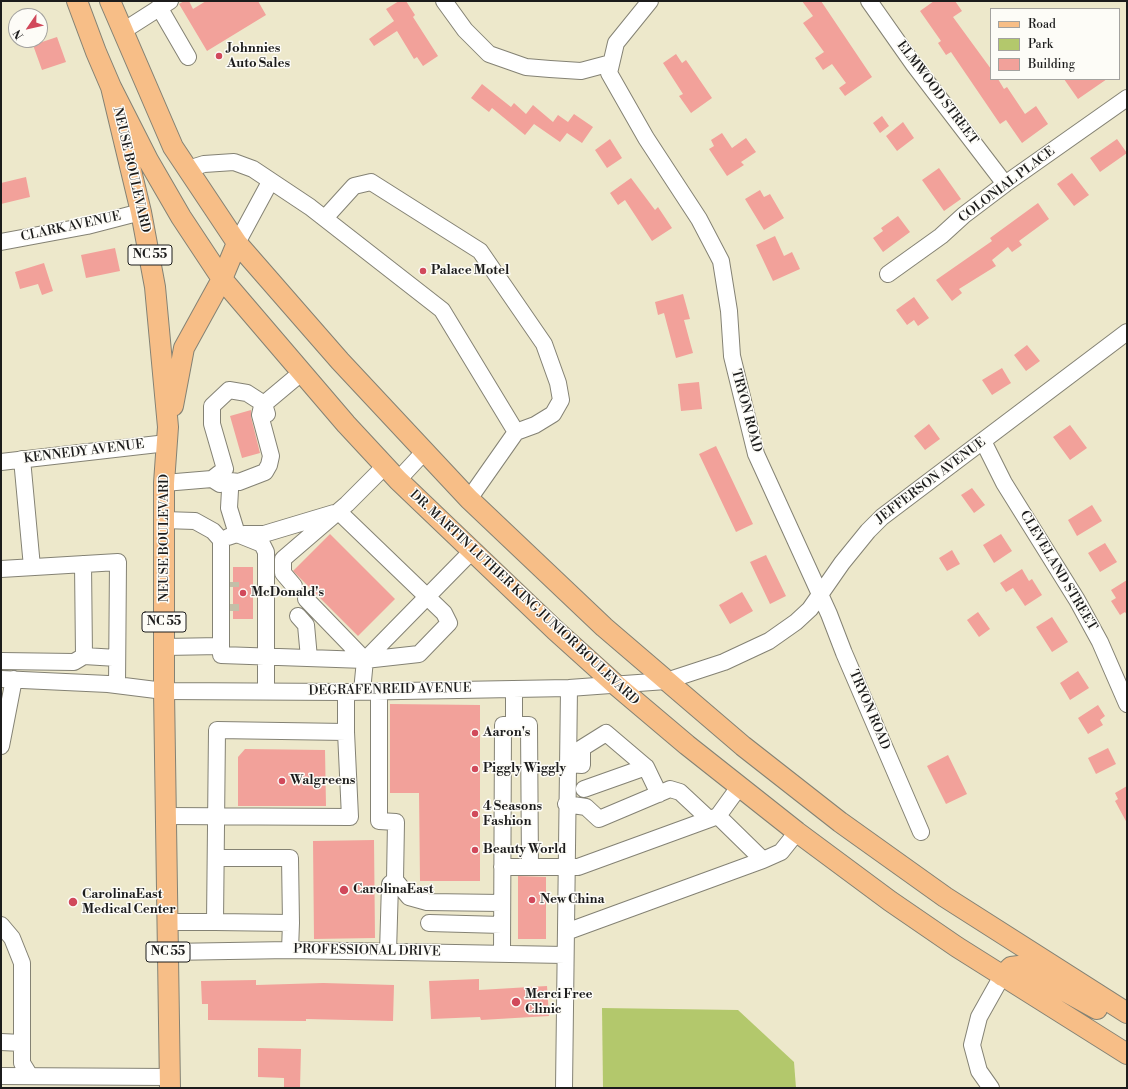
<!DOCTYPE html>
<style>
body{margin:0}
#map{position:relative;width:1128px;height:1089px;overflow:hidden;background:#ede8cb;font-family:"Libre Bodoni",serif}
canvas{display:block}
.frame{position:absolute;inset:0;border:2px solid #1c1c1c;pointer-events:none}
.legend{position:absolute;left:990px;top:8px;width:130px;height:72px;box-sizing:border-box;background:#fdfcf7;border:1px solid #a3a29f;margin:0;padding:5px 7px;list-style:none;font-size:12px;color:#1c1c1c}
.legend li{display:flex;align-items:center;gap:8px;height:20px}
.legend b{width:20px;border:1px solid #a3a29f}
.north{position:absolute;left:8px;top:8px;width:40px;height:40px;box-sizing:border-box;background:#fdfcf7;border:1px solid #a3a29f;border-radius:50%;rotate:236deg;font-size:11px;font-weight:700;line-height:16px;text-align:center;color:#1c1c1c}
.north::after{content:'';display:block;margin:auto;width:14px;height:18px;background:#d1495b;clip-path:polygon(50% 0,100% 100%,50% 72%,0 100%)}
</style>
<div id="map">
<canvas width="1128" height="1089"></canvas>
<div class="frame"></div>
<ul class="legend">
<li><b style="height:5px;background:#f7be87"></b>Road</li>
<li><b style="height:11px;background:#b3c86c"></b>Park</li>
<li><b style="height:11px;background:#f2a19a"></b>Building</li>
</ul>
<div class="north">N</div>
</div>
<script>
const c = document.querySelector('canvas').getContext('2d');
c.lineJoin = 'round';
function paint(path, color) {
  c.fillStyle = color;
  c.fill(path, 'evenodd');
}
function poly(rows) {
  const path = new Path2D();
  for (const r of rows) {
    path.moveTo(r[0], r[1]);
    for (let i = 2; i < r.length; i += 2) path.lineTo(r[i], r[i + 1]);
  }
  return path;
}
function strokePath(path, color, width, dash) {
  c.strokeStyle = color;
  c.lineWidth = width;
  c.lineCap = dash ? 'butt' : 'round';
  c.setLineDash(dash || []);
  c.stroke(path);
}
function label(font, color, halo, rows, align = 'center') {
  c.font = font + ' "Libre Bodoni",serif';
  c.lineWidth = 3;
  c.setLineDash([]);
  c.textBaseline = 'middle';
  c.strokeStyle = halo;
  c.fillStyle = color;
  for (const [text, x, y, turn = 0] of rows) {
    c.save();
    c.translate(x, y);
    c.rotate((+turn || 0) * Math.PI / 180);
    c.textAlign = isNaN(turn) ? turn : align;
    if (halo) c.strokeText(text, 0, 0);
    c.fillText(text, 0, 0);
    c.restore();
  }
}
paint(poly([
 [602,1008,738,1010,794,1062,796,1088,603,1088]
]), '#b3c86c');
paint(poly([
 [184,1,189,1,193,9,206,1,258,1,266,15,207,51,179,4],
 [399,1,406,1,415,15,413,17,438,56,423,66,417,57,414,59,397,31,374,46,369,39,394,21,386,9],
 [802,1,821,1,872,77,845,96,839,88,846,83,832,64,823,70,815,58,824,52,803,23,813,16],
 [934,1,955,1,962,11,953,17,991,69,991,79,998,79,1004,89,1007,87,1025,114,1036,106,1048,124,1022,143,1006,120,1000,124,951,52,946,55,938,43,941,41,920,11],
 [57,37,66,62,42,70,33,45],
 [676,54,682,63,686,60,712,98,691,113,679,96,683,94,663,63],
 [1064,79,1107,79,1078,99],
 [482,84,511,107,514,103,526,114,533,105,553,122,558,115,568,122,574,114,593,127,582,143,567,133,560,142,534,124,525,135,492,108,489,112,471,98],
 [882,116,889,126,880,133,873,123],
 [903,122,914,138,897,151,886,136],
 [722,133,732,148,746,138,756,152,741,162,744,165,727,176,709,149,714,146,711,140],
 [610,139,622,158,607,168,595,150],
 [1117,139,1127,153,1100,172,1090,158],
 [939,168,961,199,944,211,922,180],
 [1072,173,1089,195,1074,206,1057,184],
 [26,177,30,197,1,204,1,183],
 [631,178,655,210,658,207,672,228,652,241,625,200,618,205,610,193],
 [760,190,764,197,770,194,784,218,764,230,745,199],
 [1038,203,1049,219,1019,241,1022,245,1012,252,1008,247,992,260,996,266,959,289,962,293,952,301,936,280,992,241,990,238],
 [898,216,910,232,883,252,873,238,883,231,881,228],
 [775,236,784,256,792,252,800,269,773,281,756,245],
 [115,248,120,271,86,278,81,255],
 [44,263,53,291,42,295,38,284,20,289,15,272],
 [683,294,690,319,684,320,693,353,676,358,664,313,658,315,655,302],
 [914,297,929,318,918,326,914,320,907,325,896,310],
 [1027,345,1040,361,1026,371,1014,355],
 [1002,368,1011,383,992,395,982,380],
 [699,382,702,409,681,411,678,384],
 [251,410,251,417,260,453,242,458,230,416],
 [929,424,940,439,925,450,914,436],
 [1070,425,1087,448,1070,460,1053,437],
 [716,446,753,524,736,532,699,454],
 [972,488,985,505,974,513,961,495],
 [1092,505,1102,521,1077,536,1068,520],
 [330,534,395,599,358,636,293,571],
 [1001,534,1012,551,994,563,983,545],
 [1105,543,1117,562,1100,572,1088,553],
 [952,550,960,564,947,571,939,558],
 [766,555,786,596,770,604,750,562],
 [233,567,253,567,253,619,233,619],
 [1022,569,1029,581,1032,579,1042,595,1025,606,1013,588,1006,592,1000,583],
 [1127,580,1127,615,1125,612,1120,615,1111,601,1116,598,1111,590],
 [742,592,753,611,730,624,719,605],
 [978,612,990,629,979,637,967,620],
 [1052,617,1068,642,1052,652,1036,627],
 [1078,671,1089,688,1070,700,1060,683],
 [390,704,480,705,480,881,420,881,419,793,390,793],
 [1098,705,1105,716,1100,720,1103,725,1088,734,1078,718],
 [1108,748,1116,764,1096,774,1088,758],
 [245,749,325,750,326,806,238,806,238,757],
 [948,755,967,794,946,804,927,766],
 [1127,786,1127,823,1115,801,1118,799,1115,793],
 [374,840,375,938,314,939,313,841],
 [518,876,546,877,546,939,518,939],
 [479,979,479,990,547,986,549,1016,481,1020,480,1017,431,1019,429,981],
 [256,980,256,985,323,983,394,985,393,1021,306,1019,306,1021,208,1020,208,1004,202,1004,201,981],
 [258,1048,301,1049,300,1088,284,1088,284,1078,258,1077]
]), '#f2a19a');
strokePath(poly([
 [231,587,231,582],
 [231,604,231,611]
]), '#c3bfa8', 16, [16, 8]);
const minor = poly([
 [444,1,465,30,489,54,526,67,550,69,581,71,611,63],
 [650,1,616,43,609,73,646,138,699,219,721,261,729,311,732,356,756,454,829,614,844,653,921,832],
 [869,1,914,65,1005,184],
 [159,7,188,57],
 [123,31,170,1],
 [188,169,204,164,234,162,253,169,310,207,442,310,516,432,469,499],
 [325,218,354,186,371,182,480,251,544,344,558,383,561,400,553,414,535,425,516,432],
 [1,242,87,226,141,212],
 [237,243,270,182],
 [888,274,941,236,964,215,1005,184,1127,98],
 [229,390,247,393,264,404,262,406,260,415,271,456,269,465,265,472,239,482,212,479,225,469,212,424,212,406,229,390],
 [267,414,264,404,301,373],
 [983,441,1004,483,1077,600,1100,642,1127,704],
 [22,459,32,567],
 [1,462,167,443],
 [398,480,424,452],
 [164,483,212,479,220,484],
 [164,520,195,521,213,531,221,540,221,655,365,660,419,654,449,623,444,613,339,512],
 [237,534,262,544,266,552,266,691],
 [244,534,264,534,334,513],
 [228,537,237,534,229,508,230,490],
 [83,564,84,656],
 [1,569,118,562,117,685],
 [294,586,283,573,283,559,347,504,385,466],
 [306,599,365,660],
 [298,616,306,625,309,658],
 [164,647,221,646],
 [1,661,74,662,84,656,117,658],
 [1,679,108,684,164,691,346,692,569,688,666,681,724,662,769,641,796,622,810,609,842,563,868,531,882,517,1127,332],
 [514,689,514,725],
 [362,691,365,660,472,551],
 [379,691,379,821,396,822,395,880,409,897,427,902,502,903],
 [1,746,14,679],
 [567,764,582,765,582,748,606,733,646,767,659,794],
 [584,789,646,767],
 [566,804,586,807,599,819,670,789,680,792,709,819],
 [166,816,350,817,346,732],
 [718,816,739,787],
 [216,858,290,858,291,923],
 [502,867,578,867,718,816,763,860,781,852,797,832],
 [168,922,215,922],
 [429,923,502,925],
 [1,925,12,938,22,963,22,1063,30,1076],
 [566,932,763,860],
 [290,950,291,923,215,922,217,730,346,732,346,692],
 [168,952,290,950,565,955],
 [388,952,390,884,395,880],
 [502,954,503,725,529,725,530,867],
 [1,1042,22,1043],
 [1,1076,170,1077],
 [564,1088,569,688],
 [991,1088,979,1071,972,1045,979,1017,1002,976]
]);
const major = poly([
 [77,1,96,52,111,87,141,212,155,287,168,427,164,483,164,691,170,1088],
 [110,1,173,147,237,243,340,361,469,499,604,627,743,746,840,822,945,897,1127,1013],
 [111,87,148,160,181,217,222,279,346,424,398,480,555,630,616,685,687,745,797,832,890,901,957,947,1127,1054],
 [173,406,184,348,222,279,237,243],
 [1002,976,1011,967,1019,966,1097,1009]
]);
strokePath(minor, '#848274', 18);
strokePath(major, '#848274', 22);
strokePath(minor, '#fff', 16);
strokePath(major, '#f7be87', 20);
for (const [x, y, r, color] of [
 [219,56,4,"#d1495b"],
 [423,271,4,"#d1495b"],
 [243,593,4,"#d1495b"],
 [475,733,4,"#d1495b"],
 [475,769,4,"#d1495b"],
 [282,781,4,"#d1495b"],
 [475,814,4,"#d1495b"],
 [475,850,4,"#d1495b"],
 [344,890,5,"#d1495b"],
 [532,900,4,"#d1495b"],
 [73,902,5,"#d1495b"],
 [516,1002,5,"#d1495b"]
]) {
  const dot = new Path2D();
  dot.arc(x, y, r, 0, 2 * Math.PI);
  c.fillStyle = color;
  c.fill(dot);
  strokePath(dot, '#fdfcf7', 1.5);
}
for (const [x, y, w] of [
 [150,255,44],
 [164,622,44],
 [168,952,44]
]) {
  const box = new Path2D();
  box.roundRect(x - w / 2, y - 10, w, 20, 3);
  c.fillStyle = '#fdfcf7';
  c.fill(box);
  strokePath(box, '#1c1c1c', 1);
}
label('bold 12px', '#1c1c1c', null, [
 ["NC 55",150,255],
 ["NC 55",164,622],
 ["NC 55",168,952]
]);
label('bold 13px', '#1c1c1c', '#fdfcf7', [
 ["Johnnies",227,49],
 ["Auto Sales",227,64],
 ["Palace Motel",431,271],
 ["McDonald's",251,593],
 ["Aaron's",483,733],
 ["Piggly Wiggly",483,769],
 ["Walgreens",290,781],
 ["4 Seasons",483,807],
 ["Fashion",483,822],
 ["Beauty World",483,850],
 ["CarolinaEast",353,890],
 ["CarolinaEast",82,895],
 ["Medical Center",82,910],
 ["New China",540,900],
 ["Merci Free",525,995],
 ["Clinic",525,1010]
], 'left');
label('13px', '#1c1c1c', '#fdfcf7', [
 ["ELMWOOD STREET",937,93,53],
 ["NEUSE BOULEVARD",131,170,77],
 ["COLONIAL PLACE",1007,185,-37],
 ["CLARK AVENUE",71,227,-12],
 ["TRYON ROAD",746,411,75],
 ["KENNEDY AVENUE",84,452,-7],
 ["JEFFERSON AVENUE",931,481,-37],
 ["NEUSE BOULEVARD",165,538,-90],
 ["CLEVELAND STREET",1058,571,59],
 ["DR. MARTIN LUTHER KING JUNIOR BOULEVARD",524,598,43],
 ["DEGRAFENREID AVENUE",390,690,-1],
 ["TRYON ROAD",869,710,67],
 ["PROFESSIONAL DRIVE",367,951,1]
]);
</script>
